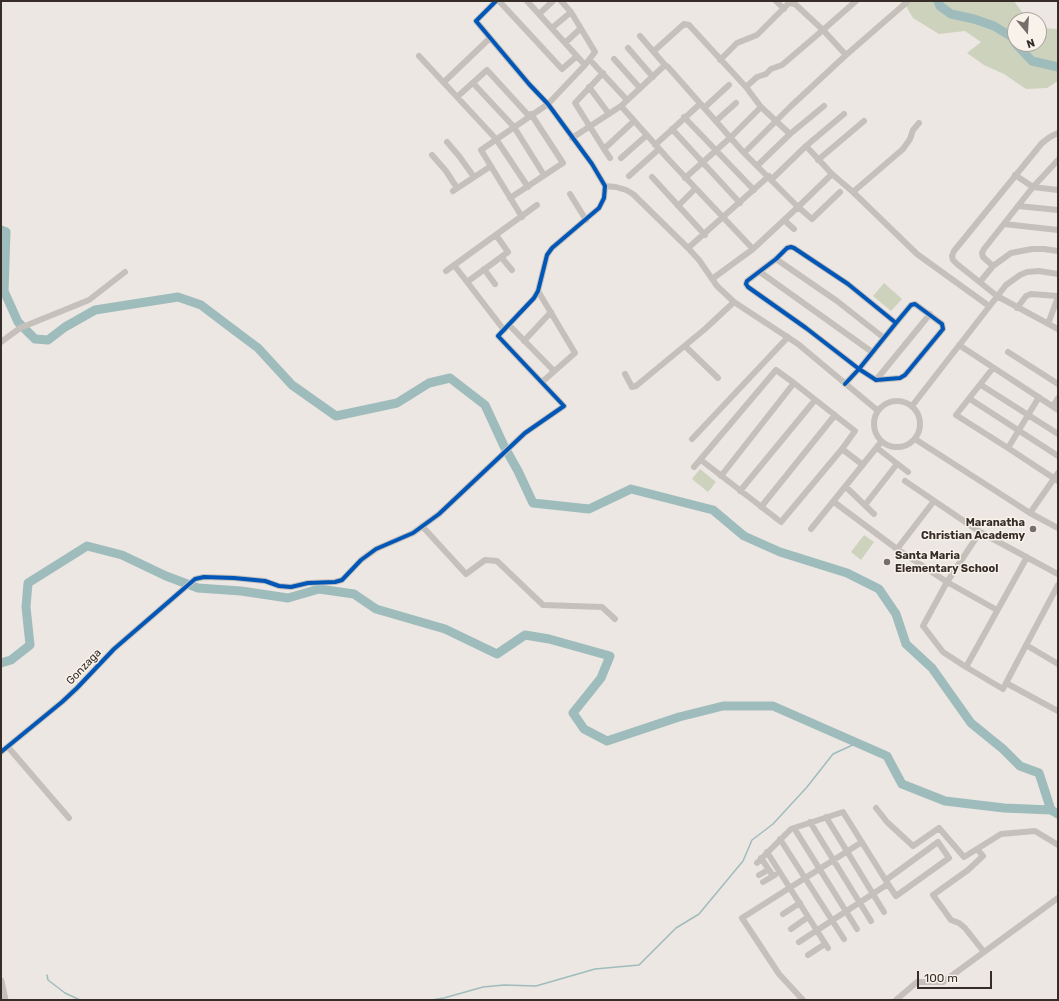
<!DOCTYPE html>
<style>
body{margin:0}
#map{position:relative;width:1059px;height:1001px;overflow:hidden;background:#ece7e2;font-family:Rubik,sans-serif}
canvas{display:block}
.frame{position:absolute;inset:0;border:2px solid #362d29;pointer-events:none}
.north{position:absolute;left:1007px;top:12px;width:40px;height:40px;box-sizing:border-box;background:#f9f2ea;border:1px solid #aba39d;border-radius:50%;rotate:162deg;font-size:11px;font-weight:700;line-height:16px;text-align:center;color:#362d29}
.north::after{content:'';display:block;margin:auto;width:14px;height:18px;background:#766e6a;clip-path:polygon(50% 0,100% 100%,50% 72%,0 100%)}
.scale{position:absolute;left:917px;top:971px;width:75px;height:18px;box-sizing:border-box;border:2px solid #362d29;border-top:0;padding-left:5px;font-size:12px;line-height:14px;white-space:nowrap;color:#362d29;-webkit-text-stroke:3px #f9f2ea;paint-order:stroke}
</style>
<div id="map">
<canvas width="1059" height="1001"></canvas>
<div class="frame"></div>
<div class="north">N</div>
<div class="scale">100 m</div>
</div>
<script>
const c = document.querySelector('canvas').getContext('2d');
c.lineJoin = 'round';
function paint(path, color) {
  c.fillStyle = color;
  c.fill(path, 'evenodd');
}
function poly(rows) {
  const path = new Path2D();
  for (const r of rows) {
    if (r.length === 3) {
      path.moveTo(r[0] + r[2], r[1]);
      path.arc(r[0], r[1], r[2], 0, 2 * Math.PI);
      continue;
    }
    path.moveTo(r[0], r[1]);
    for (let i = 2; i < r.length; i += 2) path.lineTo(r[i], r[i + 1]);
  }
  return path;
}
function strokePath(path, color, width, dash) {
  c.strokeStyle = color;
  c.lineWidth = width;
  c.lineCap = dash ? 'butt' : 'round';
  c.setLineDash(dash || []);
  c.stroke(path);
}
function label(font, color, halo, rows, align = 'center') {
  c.font = font + ' Rubik,sans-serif';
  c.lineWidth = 3;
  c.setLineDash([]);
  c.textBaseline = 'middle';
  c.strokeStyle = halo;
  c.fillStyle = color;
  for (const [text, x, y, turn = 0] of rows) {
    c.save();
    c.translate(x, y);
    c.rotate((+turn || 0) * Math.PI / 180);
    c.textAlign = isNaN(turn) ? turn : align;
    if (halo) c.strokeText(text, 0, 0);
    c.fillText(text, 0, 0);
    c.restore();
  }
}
paint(poly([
 [903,1,1014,1,1028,20,1015,20,1015,44,1039,44,1039,28,1058,29,1058,81,1047,88,1026,89,1004,74,984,65,967,53,981,42,965,31,939,34,913,18],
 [884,283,902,299,891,311,873,296],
 [700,469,716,482,708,492,692,479],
 [864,535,874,542,861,560,851,552]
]), '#cdd2bd');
strokePath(poly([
 [47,975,48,980,65,993,80,1000],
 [431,1000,444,998,483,987,504,985,536,986,595,969,639,965,676,928,699,914,743,861,752,840,773,824,807,787,833,754,857,743]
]), '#9fbcbd', 1.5);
strokePath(poly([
 [938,1,940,6,951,14,974,19,994,26,1012,37,1015,42],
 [1016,44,1032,61,1058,67],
 [1,230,6,232,4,291,18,322,35,339,48,340,65,327,95,310,178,297,201,305,226,324,258,348,292,385,336,416,397,403,429,383,450,378,485,405,504,446,518,471,533,503,589,509,631,489,713,510,744,536,780,552,847,573,879,589,896,614,906,644,932,668,971,723,1003,749,1020,766,1039,773,1051,810],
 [1,663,11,660,30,645,26,607,28,583,87,546,122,555,166,576,198,588,241,591,288,598,319,589,354,594,376,609,445,629,497,654,525,635,549,639,610,656,601,678,573,713,584,729,607,741,679,717,723,706,773,706,887,756,902,784,945,801,1004,808,1051,810,1058,814]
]), '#9fbcbd', 9);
strokePath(poly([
 [499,1,562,69,577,56],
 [527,1,585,65],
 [776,1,784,9],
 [789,3,795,4,823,30,856,1],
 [539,14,553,1],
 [552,28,571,12],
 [640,36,665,65],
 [565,43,580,29],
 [628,48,653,77],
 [654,51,684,24,689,25,746,87,761,107,790,134,757,166],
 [846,55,907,2],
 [419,56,496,139,528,187],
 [614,59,640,88],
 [590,60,627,100],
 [720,60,737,43,757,35,791,1],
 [603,73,575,103,604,149,634,121],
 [444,82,490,38],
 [473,83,514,127,544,175],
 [589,87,609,114],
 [457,97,487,70,529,116],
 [621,106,670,161,753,249],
 [704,108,729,85],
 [684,117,754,190],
 [717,120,736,103],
 [672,129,740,203],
 [1058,133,1050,137,1042,143,954,251,952,256,953,260,957,264,997,296,1058,329],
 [790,134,824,106],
 [572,138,621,106,665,65,668,67,744,153,798,207,753,249,712,279],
 [447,142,459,156,474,177],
 [655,145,700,104],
 [806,146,844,114],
 [604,149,610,158],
 [744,153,790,107,846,55,823,30,782,65,771,69,766,74,757,77,746,87],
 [432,155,446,171,457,188],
 [621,158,647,135],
 [818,160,864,121],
 [1058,160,1033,187,984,249,982,253,983,257,993,266,1011,253,1032,249,1044,249,1058,251],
 [832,174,798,207,812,219,840,192],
 [1015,175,1033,187,1058,190],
 [629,176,659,149],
 [652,177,705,235],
 [685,178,731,137,761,107],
 [771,180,806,146,832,174,853,192,917,254,989,306],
 [605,186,616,187,626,190,633,194,688,248,699,260,717,286,734,302,798,344,877,410],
 [453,191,491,166],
 [853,192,903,149,910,139,913,130,919,123],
 [570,194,586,220],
 [510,198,563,163,531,114],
 [678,206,695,189],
 [1018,206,1058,210],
 [522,217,481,150,548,104,585,65,595,52,571,12,561,1],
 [784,220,794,229],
 [1004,224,1058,230],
 [688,248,769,176],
 [501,257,512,270],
 [776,259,837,301,884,338],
 [454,265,504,330],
 [484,269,495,284],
 [446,271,537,205],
 [760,272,872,352],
 [467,282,508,252,496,235],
 [980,282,993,266],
 [538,291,575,353,542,382],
 [1017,308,1026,296,1031,294,1058,296],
 [1048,324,1058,297],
 [509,325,554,371],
 [524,341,551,312],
 [1,342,20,328,89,300,125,272],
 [959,345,1058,410],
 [685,346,718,378],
 [1008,352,1058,384],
 [993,368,956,415,1008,448,1058,481],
 [625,374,632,387,636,386,705,329,734,302],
 [876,380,930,314],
 [845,384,859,369,896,323,911,305,915,304,942,324,943,329,905,375,900,378,876,380,859,369,806,328,748,287,746,284,747,281,776,259,787,248,791,247,794,248,848,284,896,323],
 [981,385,1058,434],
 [970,399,1058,456],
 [897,424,23],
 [912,406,1006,285,1020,275,1027,272,1039,271,1058,274],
 [1053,406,1058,398],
 [692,439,788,337],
 [915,439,1030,513,1058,528],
 [877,448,908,472],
 [1008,448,1039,397],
 [842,449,863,465],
 [694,467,776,370,794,383,855,431,842,449,781,522,701,460],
 [721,476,794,383],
 [905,481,980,532,1058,574],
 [846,487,874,514],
 [740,491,815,400],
 [834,502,897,549,947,582,997,610],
 [865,505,897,464],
 [761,507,835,415],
 [1030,513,1058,473],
 [422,526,466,574,485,560,497,561,543,605,602,607,615,619],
 [811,529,881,442],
 [980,532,947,582,923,626,943,652,966,667,1003,689,1006,683,1058,711],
 [897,549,934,501],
 [1026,645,1058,664],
 [966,667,1027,557],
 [1006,683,1058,585],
 [8,747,69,818],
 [1,752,62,702,77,688,114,649,195,579,204,577,234,578,265,581,279,586,291,587,308,583,335,582,342,580,361,560,376,549,413,533,439,514,525,433,564,406,498,336,534,298,538,291,547,255,552,248,599,208,604,198,605,186,592,164,548,104,529,84,476,21,496,1],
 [876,808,887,822,913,846,939,828,964,857,977,849,983,856,968,870,933,895,951,920,959,923,965,928,984,952],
 [826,817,884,912],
 [810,822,871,921],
 [794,828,857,929],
 [780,839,844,939],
 [977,849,1001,834,1035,831,1058,845],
 [767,852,828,948],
 [761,858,773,876],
 [757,863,791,829,843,812,888,884,896,896,949,858,938,842,886,880],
 [759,875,768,870],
 [763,882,775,875],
 [783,914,800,903],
 [791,929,808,917],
 [799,942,888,884],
 [808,955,825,944],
 [803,1000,779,974,742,918,862,842],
 [896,1000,917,982,943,982,1058,898]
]), '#c6c0bb', 6);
strokePath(poly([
 [1,981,5,1000]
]), '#c6c0bb', 7);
strokePath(poly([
 [845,384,859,369,896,323,911,305,915,304,942,324,943,329,905,375,900,378,876,380,859,369,806,328,748,287,746,284,747,281,776,259,787,248,791,247,794,248,848,284,896,323],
 [1,752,62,702,77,688,114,649,195,579,204,577,234,578,265,581,279,586,291,587,308,583,335,582,342,580,361,560,376,549,413,533,439,514,525,433,564,406,498,336,534,298,538,291,547,255,552,248,599,208,604,198,605,186,592,164,548,104,529,84,476,21,496,1]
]), '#0057b8', 4);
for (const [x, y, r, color] of [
 [1033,529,4,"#766e6a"],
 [887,562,4,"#766e6a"]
]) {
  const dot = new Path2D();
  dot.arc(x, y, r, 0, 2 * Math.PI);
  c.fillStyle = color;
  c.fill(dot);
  strokePath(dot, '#f9f2ea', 1.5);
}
label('bold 11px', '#362d29', '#f9f2ea', [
 ["Maranatha",1025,523],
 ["Christian Academy",1025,536],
 ["Santa Maria",895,556,"left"],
 ["Elementary School",895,569,"left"]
], 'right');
label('11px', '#362d29', '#f9f2ea', [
 ["Gonzaga",84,667,-46]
]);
</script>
